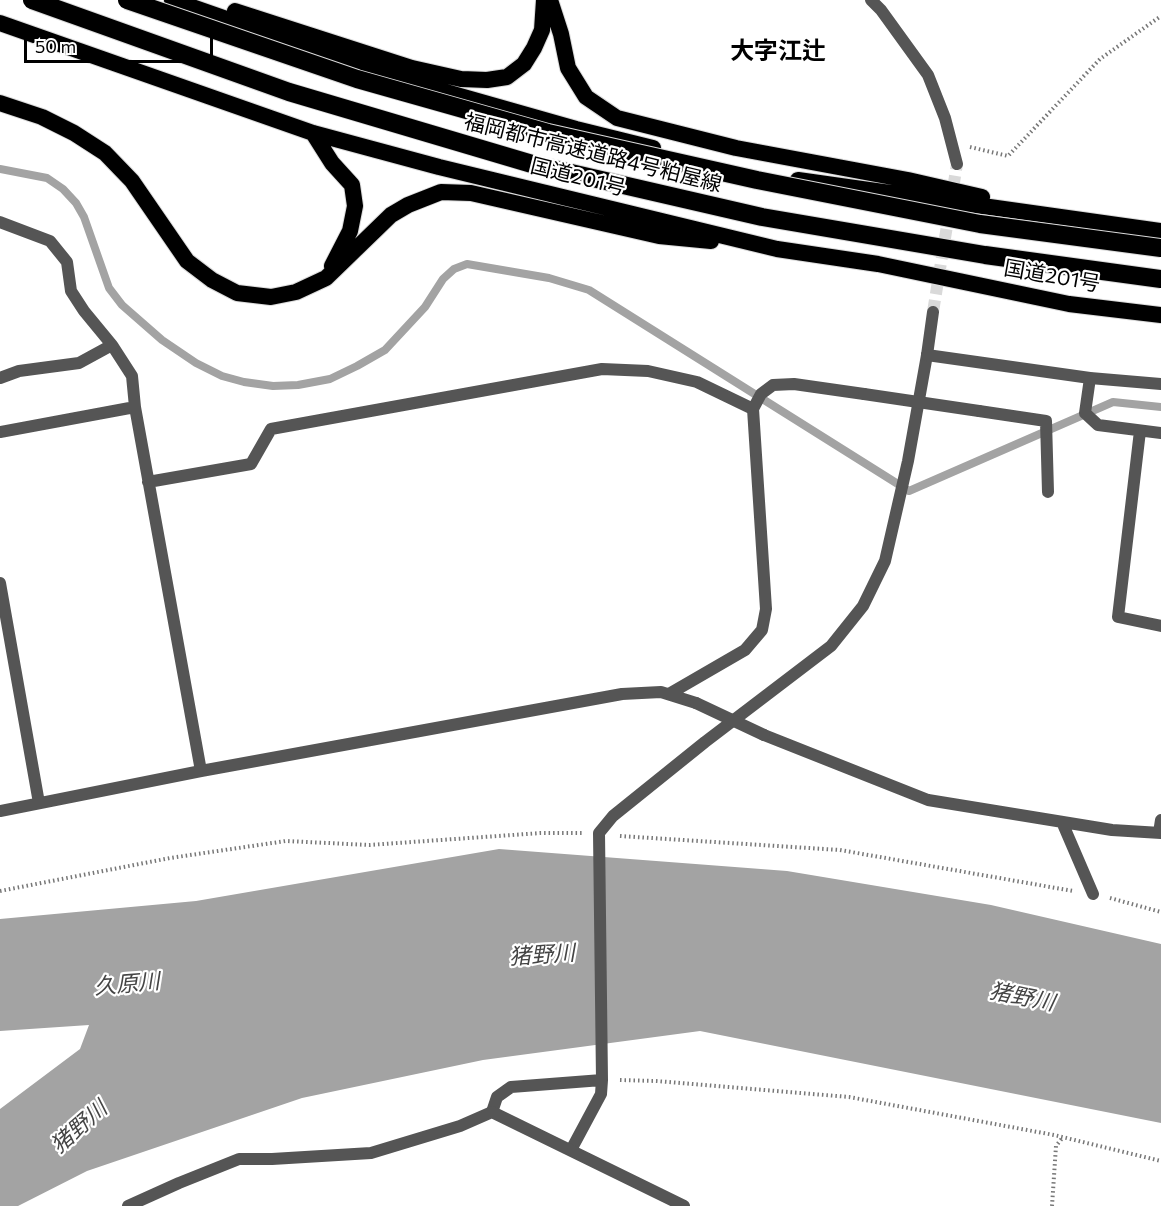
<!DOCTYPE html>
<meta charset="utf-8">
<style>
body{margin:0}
#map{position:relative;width:1161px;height:1206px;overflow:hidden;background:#fff;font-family:Commissioner,sans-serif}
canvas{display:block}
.scale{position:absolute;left:24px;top:36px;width:189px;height:27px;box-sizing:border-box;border:3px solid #000;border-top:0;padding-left:8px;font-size:18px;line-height:21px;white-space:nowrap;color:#000;-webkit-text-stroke:4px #fff;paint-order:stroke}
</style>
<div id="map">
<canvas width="1161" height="1206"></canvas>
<div class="scale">50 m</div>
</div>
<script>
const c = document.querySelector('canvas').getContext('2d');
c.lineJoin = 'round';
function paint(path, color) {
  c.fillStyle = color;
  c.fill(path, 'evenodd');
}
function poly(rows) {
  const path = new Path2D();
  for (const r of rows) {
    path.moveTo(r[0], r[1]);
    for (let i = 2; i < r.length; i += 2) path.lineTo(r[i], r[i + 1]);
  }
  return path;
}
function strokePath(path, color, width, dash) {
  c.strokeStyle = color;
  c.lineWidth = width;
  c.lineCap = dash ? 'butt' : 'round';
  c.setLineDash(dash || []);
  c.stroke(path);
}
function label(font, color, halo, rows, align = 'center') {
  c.font = font + ' Commissioner,"Noto Sans JP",sans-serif';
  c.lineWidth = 4.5;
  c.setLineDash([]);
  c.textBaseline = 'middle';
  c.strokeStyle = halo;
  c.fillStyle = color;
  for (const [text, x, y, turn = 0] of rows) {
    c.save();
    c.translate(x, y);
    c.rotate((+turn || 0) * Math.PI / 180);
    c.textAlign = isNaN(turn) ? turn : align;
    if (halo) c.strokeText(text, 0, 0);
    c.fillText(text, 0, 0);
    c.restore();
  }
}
paint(poly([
 [499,849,787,871,991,905,1161,944,1161,1123,700,1031,483,1060,302,1098,87,1171,18,1206,0,1206,0,1109,80,1049,89,1025,0,1031,0,919,196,901]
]), '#a3a3a3');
strokePath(poly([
 [0,169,47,178,63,189,76,203,84,217,109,288,122,305,162,340,196,363,222,376,244,382,273,386,298,385,330,379,357,366,385,350,425,307,443,279,454,269,467,264,549,278,589,290,909,491,1113,402,1161,407]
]), '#a3a3a3', 8);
strokePath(poly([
 [933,312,957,164]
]), '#d9d9d9', 12, [12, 6]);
const trunk = poly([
 [172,0,393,77,576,129,653,148],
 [550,0,561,34,568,68,586,97,617,118,736,148,908,180,982,197],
 [235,11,412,68,461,79,487,80,507,77,524,64,534,48,542,30,544,0],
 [0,23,313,133,439,167,777,249,878,264,1069,304,1161,315],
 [0,103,42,117,74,133,105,153,132,181,187,261,212,280,237,293,271,297,296,292,326,278,391,215,408,205,441,192,471,193,659,236,711,241],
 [313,133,332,163,352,185,355,206,350,231,332,266],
 [798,180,1161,231]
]);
strokePath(trunk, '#dbdbdb', 18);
strokePath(poly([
 [970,147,1008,156,1100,59,1161,16],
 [620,836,840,850,1073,891],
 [0,891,170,858,286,841,369,845,541,833,582,833],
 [1110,898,1161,912],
 [620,1080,656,1081,849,1097,1054,1135,1161,1161],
 [1052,1206,1056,1146,1063,1137]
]), '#777', 4, [1.5, 3]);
strokePath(poly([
 [0,222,50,241,67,262,71,291,84,311,112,345,132,376,135,407,201,771],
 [0,378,19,371,79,363,112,345],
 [1090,378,1085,413,1098,425,1161,433],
 [979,411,1046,421,1048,492],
 [1140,431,1118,617,1161,626],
 [0,432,135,407],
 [148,482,251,464,271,429,602,369,648,371,697,382,753,409],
 [0,583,39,803],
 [669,694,745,650,762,630,766,609,753,409,761,394,773,385,794,384,864,394],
 [764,735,928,800,1112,830,1161,833],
 [0,811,201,771,622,694,661,692,696,703],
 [1062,822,1093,894],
 [1159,833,1161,820],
 [492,1112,497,1097,511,1087,602,1080,599,833,613,816,705,742,831,646,863,606,885,561,908,461,927,355],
 [571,1150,601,1094,602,1080]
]), '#555', 12);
strokePath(poly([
 [871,0,881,10,928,75,945,118,957,164],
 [927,355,933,312],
 [128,1206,179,1183,239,1159,272,1159,371,1153,460,1126,492,1112,684,1206]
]), '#555', 12);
strokePath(poly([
 [927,355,1090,378,1161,384]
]), '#555', 12);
strokePath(trunk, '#000', 16);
const motorwayBridge = poly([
 [32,0,289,92,532,164,762,217,985,255,1161,279],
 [127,0,357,79,548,133,757,180,980,224,1161,248]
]);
strokePath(motorwayBridge, '#dbdbdb', 20, []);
strokePath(poly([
 [864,394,979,411],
 [696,703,764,735]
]), '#555', 12);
strokePath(motorwayBridge, '#000', 18);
label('21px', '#000', '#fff', [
 ["福岡都市高速道路4号粕屋線",593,153,14],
 ["国道201号",578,177,14],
 ["国道201号",1052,276,10]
]);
label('italic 22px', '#444', '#fff', [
 ["猪野川",542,955,-4],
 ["久原川",127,984,-5],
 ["猪野川",1022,997,11],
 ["猪野川",79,1127,-41]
]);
label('bold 24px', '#000', '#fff', [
 ["大字江辻",778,51]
]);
</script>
